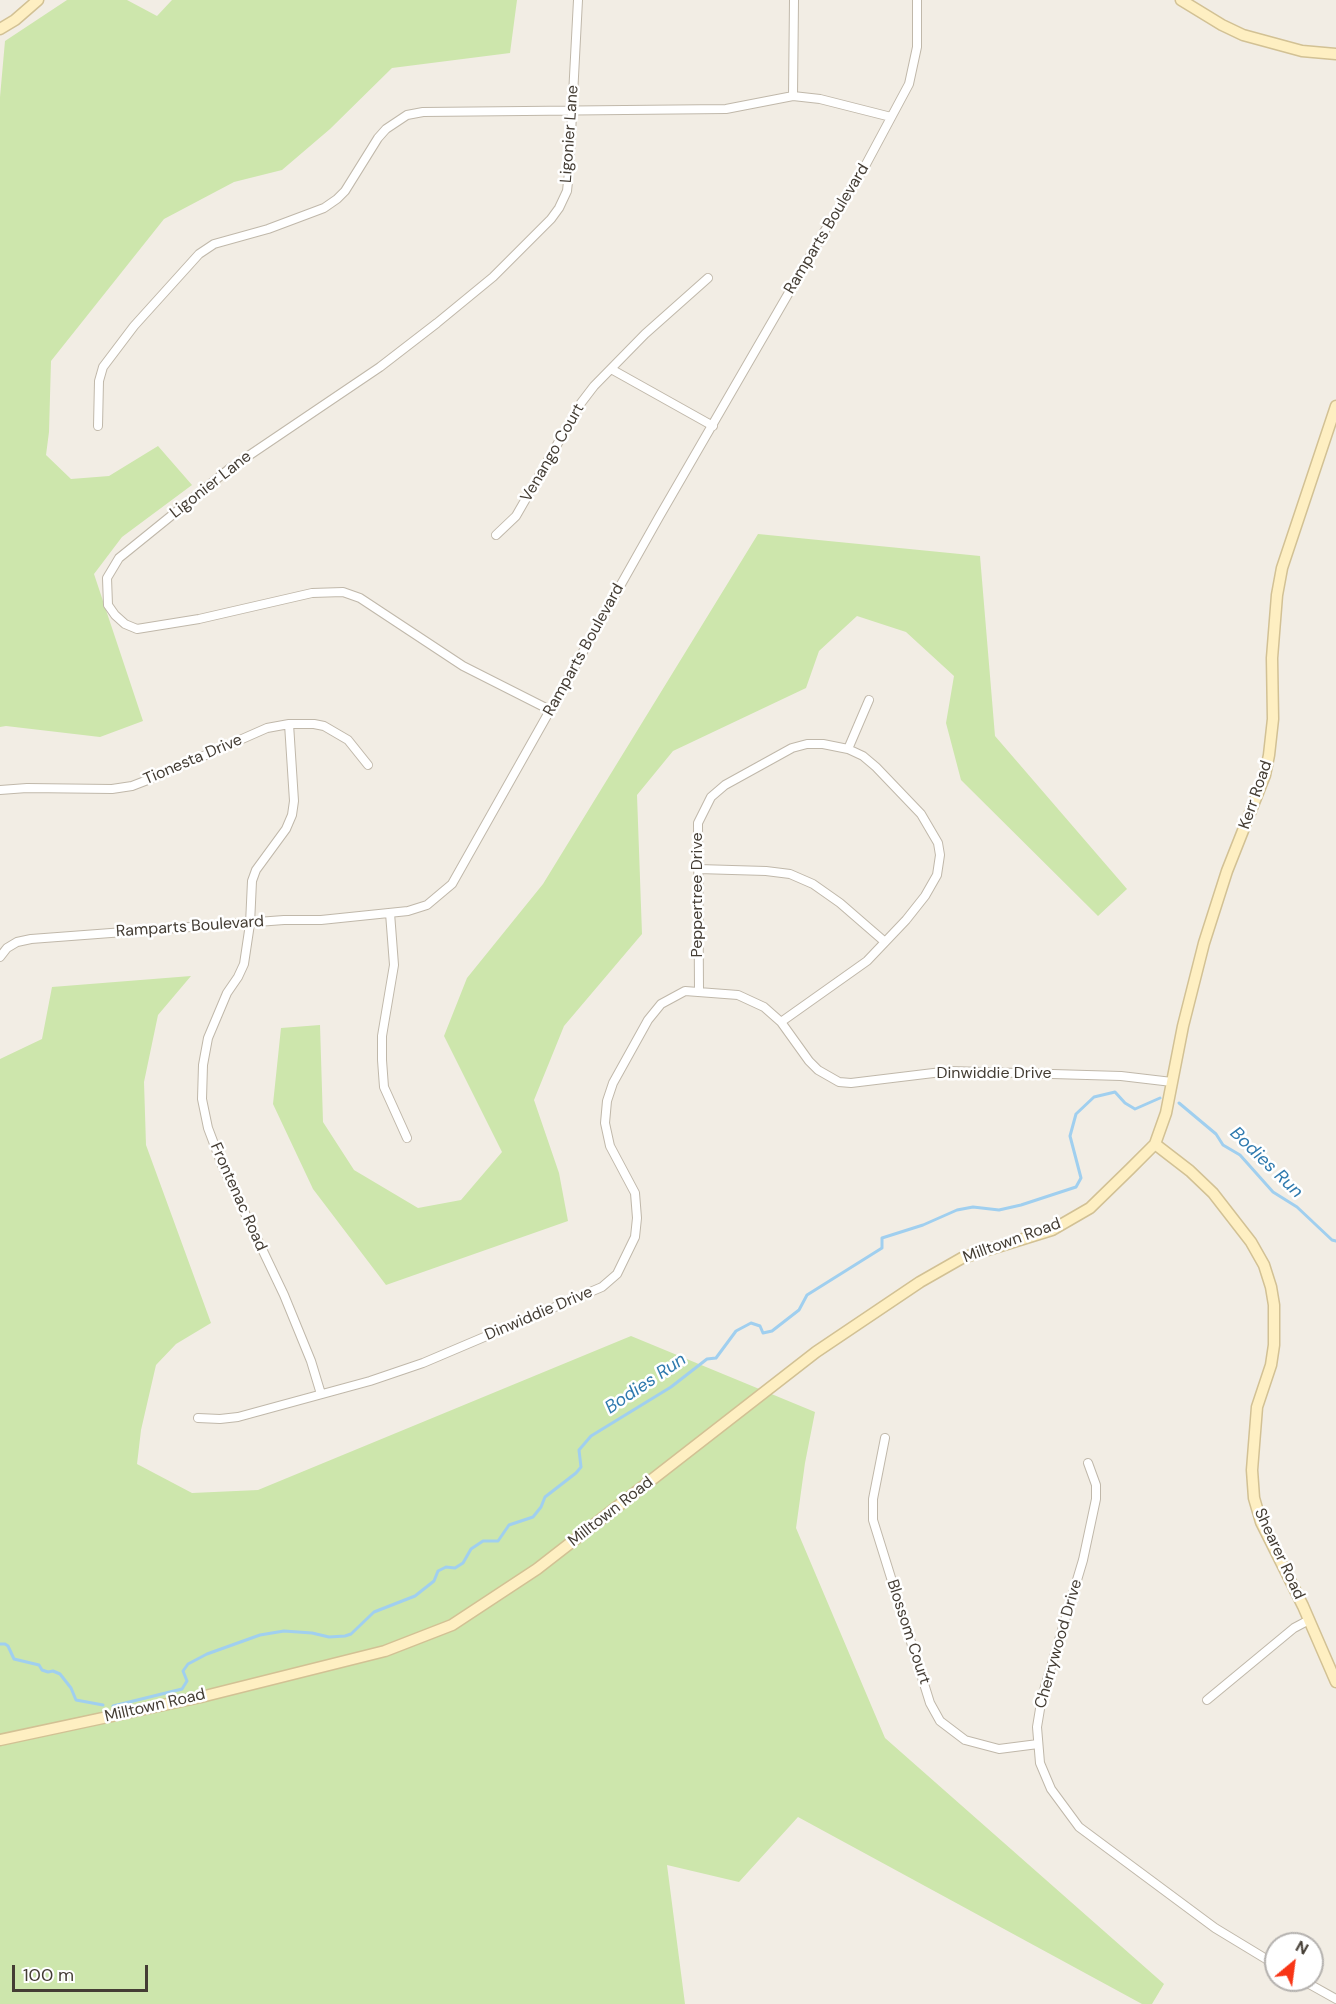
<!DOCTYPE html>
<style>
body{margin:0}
#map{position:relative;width:1336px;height:2004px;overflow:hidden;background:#f2ede4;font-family:"DM Sans",sans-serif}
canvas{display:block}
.north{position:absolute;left:1264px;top:1932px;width:60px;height:60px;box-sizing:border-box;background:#fff;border:2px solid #b4b1ae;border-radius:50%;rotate:29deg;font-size:16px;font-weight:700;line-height:24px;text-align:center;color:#443d34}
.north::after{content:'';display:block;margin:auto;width:21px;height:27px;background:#f83515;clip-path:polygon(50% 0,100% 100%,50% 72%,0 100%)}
.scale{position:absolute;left:12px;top:1965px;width:136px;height:27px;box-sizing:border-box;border:3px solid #443d34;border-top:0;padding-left:8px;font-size:18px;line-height:21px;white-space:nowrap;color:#443d34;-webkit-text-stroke:4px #fff;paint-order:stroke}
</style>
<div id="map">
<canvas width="1336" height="2004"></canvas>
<div class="north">N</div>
<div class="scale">100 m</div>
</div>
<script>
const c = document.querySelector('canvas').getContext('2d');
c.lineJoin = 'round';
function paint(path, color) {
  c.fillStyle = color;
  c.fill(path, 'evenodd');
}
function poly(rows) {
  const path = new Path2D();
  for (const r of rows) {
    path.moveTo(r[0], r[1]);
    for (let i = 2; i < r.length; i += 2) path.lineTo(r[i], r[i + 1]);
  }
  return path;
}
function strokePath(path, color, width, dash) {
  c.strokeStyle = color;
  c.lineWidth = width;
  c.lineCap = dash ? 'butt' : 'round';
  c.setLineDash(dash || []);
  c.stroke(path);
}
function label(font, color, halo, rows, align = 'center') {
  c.font = font + ' "DM Sans",sans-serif';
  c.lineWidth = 5;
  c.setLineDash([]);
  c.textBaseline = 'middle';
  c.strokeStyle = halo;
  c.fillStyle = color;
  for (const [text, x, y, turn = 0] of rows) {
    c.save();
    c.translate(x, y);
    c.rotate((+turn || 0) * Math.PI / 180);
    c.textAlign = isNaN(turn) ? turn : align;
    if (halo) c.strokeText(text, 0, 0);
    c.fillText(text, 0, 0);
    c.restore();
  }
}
paint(poly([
 [67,0,127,0,157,16,172,0,517,0,510,53,392,68,330,129,282,170,234,182,164,219,51,361,49,432,46,455,71,479,109,476,158,446,192,485,122,537,94,574,143,721,100,737,6,726,0,727,0,97,5,41],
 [758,534,980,556,995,736,1127,889,1098,916,961,780,946,723,954,676,906,632,857,616,819,651,806,688,673,751,637,795,642,934,564,1026,534,1100,559,1173,568,1221,386,1285,313,1189,273,1104,281,1028,320,1025,323,1122,354,1170,418,1208,461,1200,502,1152,444,1036,467,978,543,884],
 [191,976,158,1015,144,1082,146,1145,211,1323,176,1344,156,1365,141,1430,137,1464,192,1493,258,1490,631,1336,815,1412,805,1463,796,1528,885,1738,1164,1984,1152,2004,1142,2004,798,1817,739,1882,667,1865,685,2004,0,2004,0,1059,42,1039,52,987]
]), '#cde6ac');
strokePath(poly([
 [1179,1103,1216,1134,1223,1145,1240,1155,1273,1192,1297,1207,1332,1240,1336,1241],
 [0,1644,5,1644,8,1646,14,1659,39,1665,42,1670,48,1672,53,1671,60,1674,71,1688,76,1700,103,1705],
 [113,1706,182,1689,187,1681,183,1671,188,1664,207,1654,260,1635,284,1631,312,1633,329,1637,345,1636,351,1634,374,1612,415,1596,434,1581,438,1571,446,1567,455,1568,463,1563,471,1549,483,1541,498,1541,509,1525,533,1517,541,1507,545,1497,576,1473,581,1467,579,1450,591,1436,671,1387,707,1359,716,1358,736,1331,751,1323,760,1326,763,1333,772,1331,799,1310,807,1295,882,1248,882,1238,923,1225,957,1210,973,1207,999,1210,1021,1205,1076,1187,1081,1178,1070,1136,1076,1114,1094,1097,1115,1092,1125,1103,1135,1109,1160,1098]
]), '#a0cfef', 3);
const street = poly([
 [793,96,794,0],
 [611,369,713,426],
 [98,426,99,381,103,367,134,326,199,254,214,244,268,229,324,208,337,199,345,191,378,138,386,129,407,115,423,112,726,109,793,96,820,99,891,117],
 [496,535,516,516,581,403,594,386,645,334,708,278],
 [550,710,463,666,360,598,343,592,312,593,199,619,137,629,125,624,115,615,108,605,107,578,119,558,229,469,380,367,437,323,493,277,551,219,559,208,567,191,569,172,578,0],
 [289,724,294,801,292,815,286,829,256,870,252,881,250,924,244,964,238,977,227,993,208,1038,203,1065,202,1099,208,1128,222,1165,284,1295,311,1361,321,1394],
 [848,749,869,700],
 [0,790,27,788,112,789,132,786,158,776,267,728,289,724,314,724,324,726,348,740,368,765],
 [698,869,766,871,790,874,813,884,840,903,885,942],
 [390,913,394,965,382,1036,382,1060,384,1087,407,1138],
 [0,957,7,948,17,942,31,939,284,920,321,920,408,911,427,905,452,884,659,517,824,232,864,168,909,84,917,47,917,0],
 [699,990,698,823,711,797,725,785,792,748,807,744,823,744,848,749,863,756,876,767,921,814,938,843,940,855,937,875,925,896,906,920,867,961,781,1022],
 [198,1418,220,1419,238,1417,370,1381,423,1363,602,1287,617,1274,635,1237,637,1218,635,1193,610,1146,605,1123,607,1101,613,1083,648,1020,661,1004,685,991,738,995,764,1007,781,1022,809,1061,818,1070,839,1082,851,1083,950,1071,1121,1076,1172,1082],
 [885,1438,873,1499,873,1520,930,1703,940,1721,965,1740,999,1749,1038,1744],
 [1088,1463,1096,1485,1096,1499,1083,1560,1042,1697,1037,1727,1040,1763,1051,1789,1079,1827,1215,1928,1276,1965],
 [1207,1700,1294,1628,1309,1620],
 [1302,1980,1336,1999]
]);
const secondary = poly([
 [1181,0,1222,25,1243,35,1302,51,1336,54],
 [0,29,15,20,38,0],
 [1155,1144,1190,1171,1213,1193,1251,1242,1264,1265,1271,1287,1274,1305,1274,1345,1271,1365,1257,1407,1252,1470,1254,1498,1261,1522,1303,1606,1336,1682],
 [0,1740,201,1697,385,1651,452,1625,537,1569,816,1352,920,1282,962,1258,1052,1230,1090,1208,1130,1169,1155,1144,1166,1113,1183,1026,1204,943,1227,871,1265,775,1269,755,1273,719,1272,658,1277,595,1282,568,1336,406]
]);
strokePath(street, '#c0b8aa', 10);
strokePath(secondary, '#d2c194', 13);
strokePath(street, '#fff', 8);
strokePath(secondary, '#feefc2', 10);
label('16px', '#443d34', '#fff', [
 ["Ligonier Lane",570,134,-86],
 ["Ramparts Boulevard",827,229,-59],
 ["Venango Court",553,453,-60],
 ["Ligonier Lane",211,485,-38],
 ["Ramparts Boulevard",584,650,-61],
 ["Tionesta Drive",193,760,-23],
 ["Kerr Road",1256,795,-71],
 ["Peppertree Drive",698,895,-90],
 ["Ramparts Boulevard",190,927,-4],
 ["Dinwiddie Drive",994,1074],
 ["Frontenac Road",238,1197,66],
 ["Milltown Road",1012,1241,-20],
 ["Dinwiddie Drive",539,1314,-23],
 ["Milltown Road",611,1512,-38],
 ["Shearer Road",1279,1554,65],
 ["Blossom Court",908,1632,72],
 ["Cherrywood Drive",1059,1644,-74],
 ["Milltown Road",155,1706,-13]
]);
label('italic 18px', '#2f7aae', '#fff', [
 ["Bodies Run",1266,1163,44],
 ["Bodies Run",646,1384,-34]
]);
</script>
